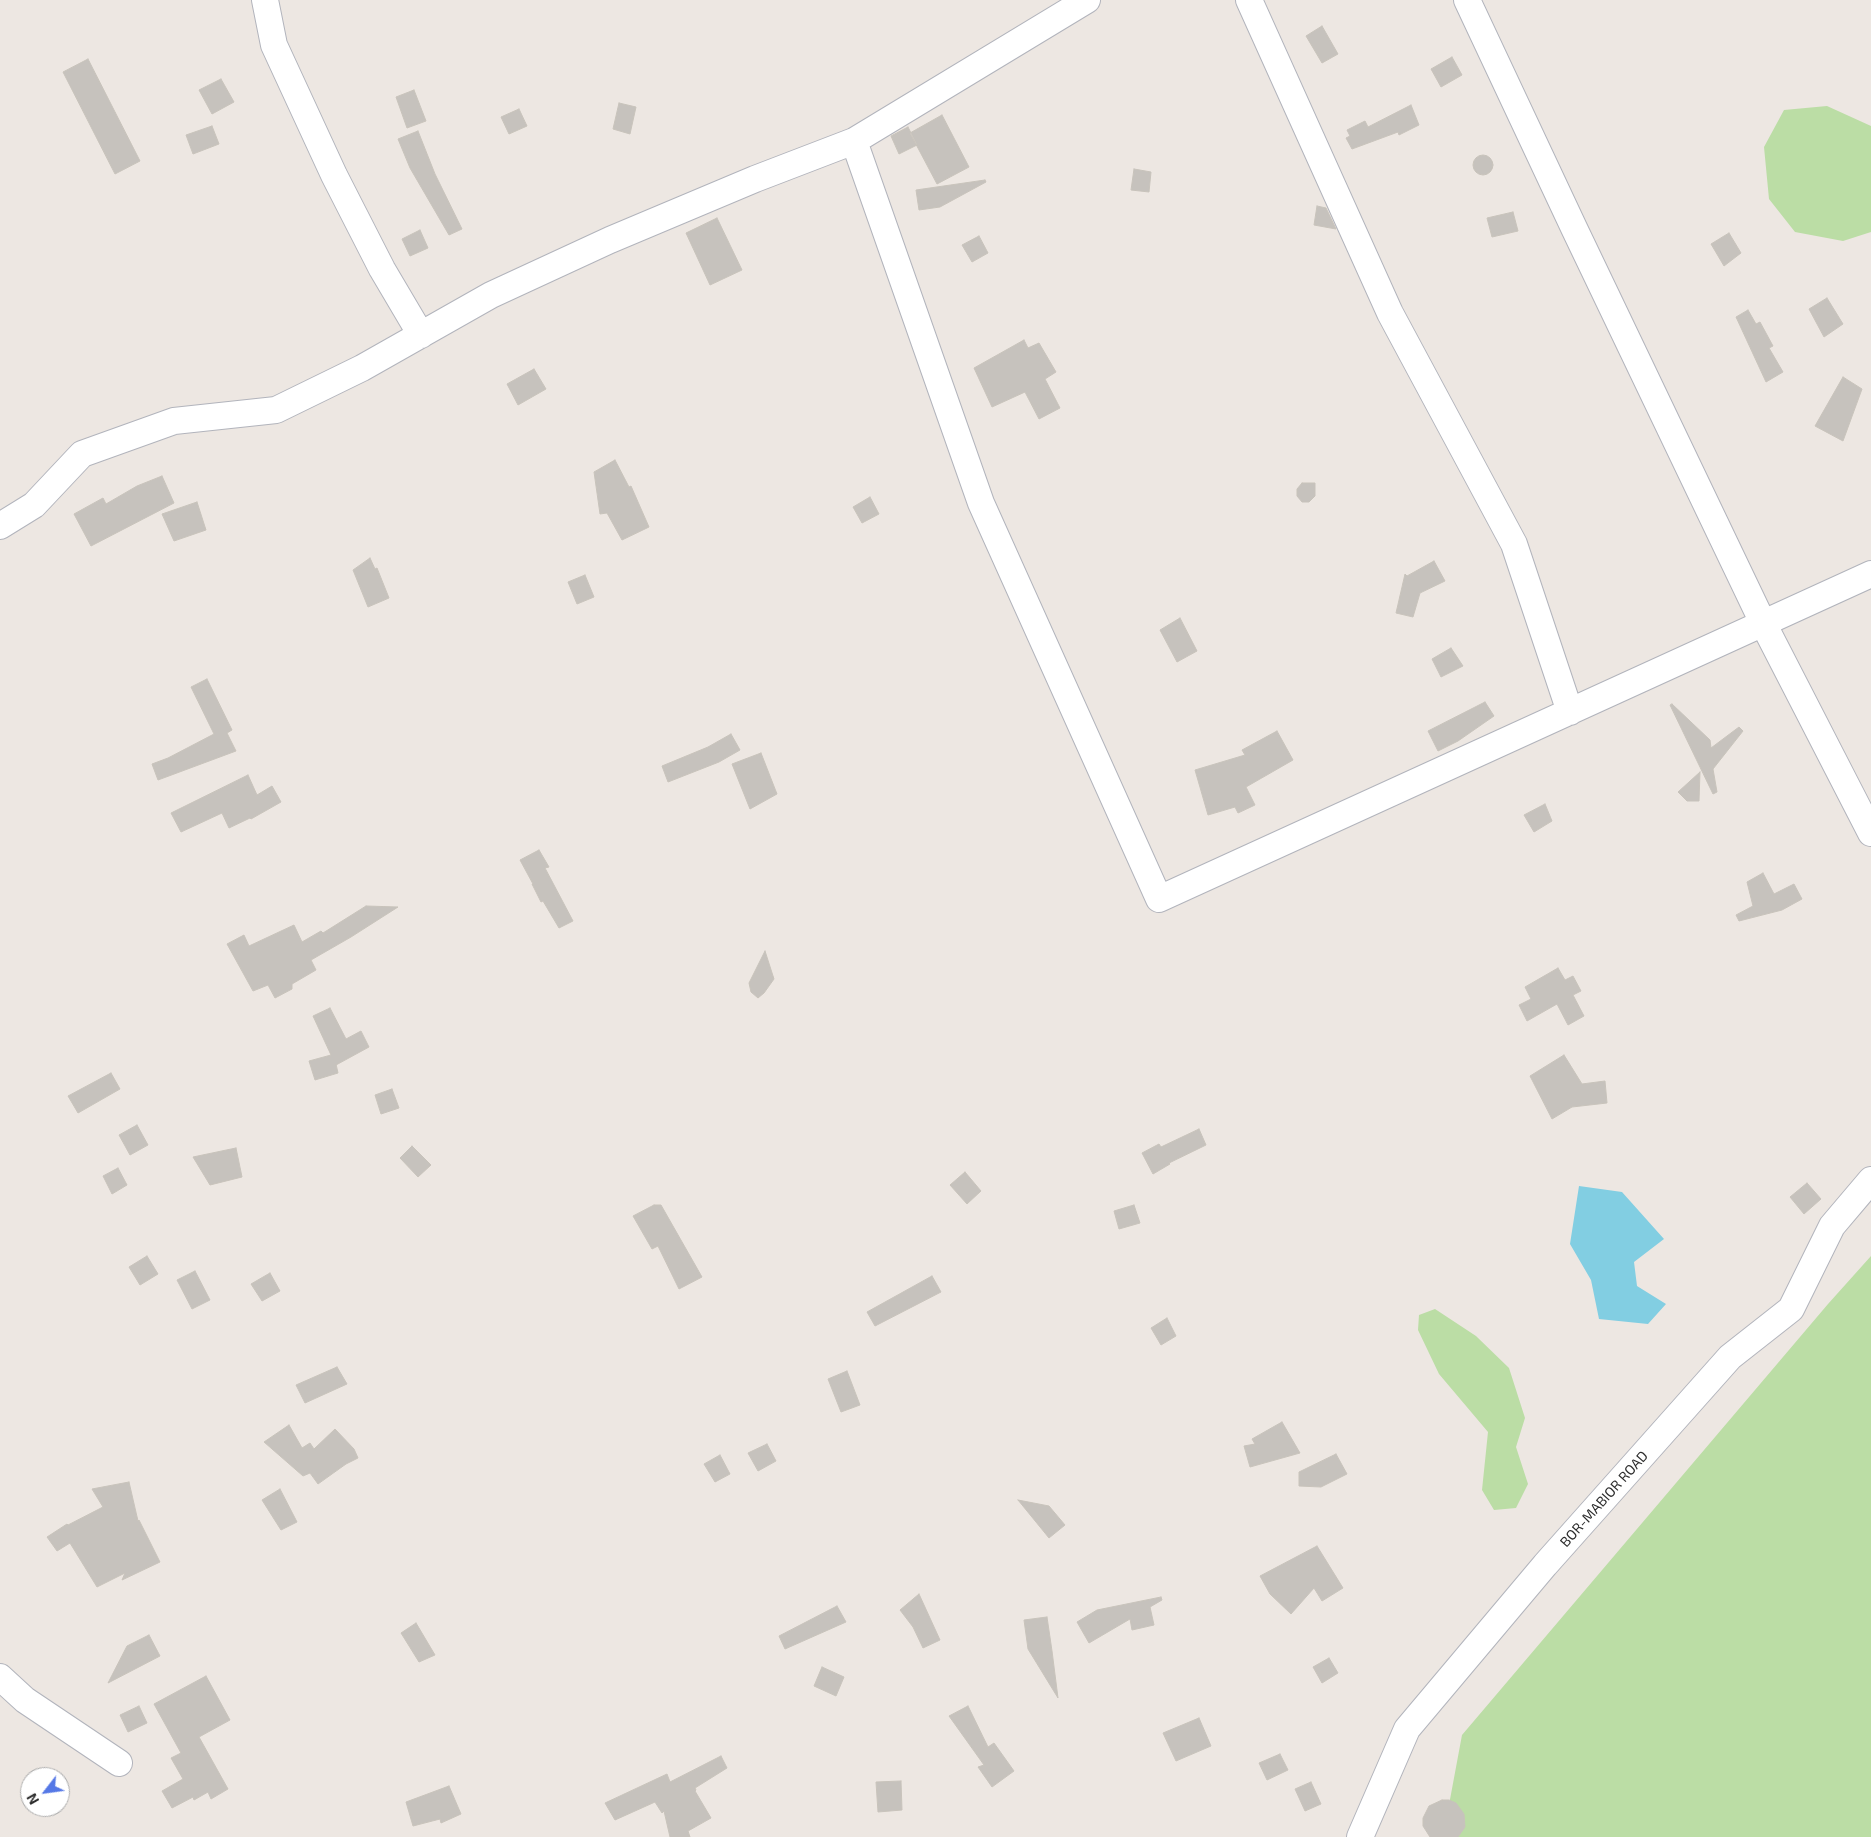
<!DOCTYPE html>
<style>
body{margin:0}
#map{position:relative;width:1871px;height:1837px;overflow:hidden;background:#ede7e2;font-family:"Exo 2",sans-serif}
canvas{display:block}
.north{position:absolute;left:20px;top:1767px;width:50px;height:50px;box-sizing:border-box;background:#fff;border:1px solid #ababab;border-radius:50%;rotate:240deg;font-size:14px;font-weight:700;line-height:20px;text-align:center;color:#2d2d2d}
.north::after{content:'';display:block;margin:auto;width:18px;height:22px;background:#5578e6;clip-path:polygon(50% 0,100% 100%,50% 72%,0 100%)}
</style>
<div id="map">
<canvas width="1871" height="1837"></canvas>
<div class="north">N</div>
</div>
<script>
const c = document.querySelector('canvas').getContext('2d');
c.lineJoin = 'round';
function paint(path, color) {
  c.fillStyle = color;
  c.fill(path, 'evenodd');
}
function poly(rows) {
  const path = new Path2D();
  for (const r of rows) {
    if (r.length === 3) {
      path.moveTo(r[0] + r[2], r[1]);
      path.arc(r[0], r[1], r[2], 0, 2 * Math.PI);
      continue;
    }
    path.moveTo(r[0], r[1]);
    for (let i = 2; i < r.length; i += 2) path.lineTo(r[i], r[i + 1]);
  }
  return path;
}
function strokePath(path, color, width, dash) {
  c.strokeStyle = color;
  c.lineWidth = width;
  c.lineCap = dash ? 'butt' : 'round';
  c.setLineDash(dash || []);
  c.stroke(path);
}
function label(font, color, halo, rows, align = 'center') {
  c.font = font + ' "Exo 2",sans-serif';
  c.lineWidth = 4;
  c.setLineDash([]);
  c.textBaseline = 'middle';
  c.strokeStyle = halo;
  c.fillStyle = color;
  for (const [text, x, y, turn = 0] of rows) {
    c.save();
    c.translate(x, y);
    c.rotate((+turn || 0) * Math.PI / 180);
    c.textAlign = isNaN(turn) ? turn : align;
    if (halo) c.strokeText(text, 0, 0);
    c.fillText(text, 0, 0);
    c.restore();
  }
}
paint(poly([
 [1827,106,1871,126,1871,232,1843,241,1795,232,1769,199,1764,147,1784,110],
 [1871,1256,1871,1837,1443,1837,1462,1735,1828,1304],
 [1435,1309,1476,1336,1509,1368,1525,1418,1516,1447,1528,1484,1516,1508,1494,1510,1482,1490,1488,1432,1439,1374,1418,1330,1419,1315]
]), '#bbdda5');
paint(poly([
 [1579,1186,1622,1192,1664,1239,1634,1262,1637,1286,1666,1304,1648,1324,1599,1319,1591,1280,1570,1244]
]), '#82cee2');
const building = poly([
 [1322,26,1338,54,1322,63,1306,36,1322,26],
 [1452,57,1462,75,1441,87,1431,69,1452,57],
 [88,59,140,161,115,174,63,72,88,59],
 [221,79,234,102,212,114,199,90,221,79],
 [414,90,426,121,407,128,396,97,414,90],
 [619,103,636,107,630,134,613,129,619,103],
 [1411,105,1419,125,1399,135,1398,132,1352,149,1346,138,1350,136,1347,130,1365,121,1368,127,1411,105],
 [519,109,527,126,509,134,501,117,519,109],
 [942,115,969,167,937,184,910,133,942,115],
 [212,126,219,144,193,154,186,135,212,126],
 [908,127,917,145,899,154,891,136,908,127],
 [418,131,435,174,462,229,449,235,410,168,398,139,418,131],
 [1483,165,10],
 [1134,169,1151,172,1149,192,1131,190,1134,169],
 [985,180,986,182,940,207,919,210,916,190,985,180],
 [1317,206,1326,208,1336,229,1314,225,1317,206],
 [1513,212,1518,231,1492,237,1487,218,1513,212],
 [717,218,742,270,710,285,686,233,717,218],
 [420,230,428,248,410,256,402,239,420,230],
 [1729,233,1741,253,1724,266,1711,244,1729,233],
 [979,236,988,253,972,262,962,245,979,236],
 [1827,298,1843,324,1824,337,1809,309,1827,298],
 [1748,310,1756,324,1760,322,1773,346,1769,348,1783,372,1766,382,1736,317,1748,310],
 [1024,340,1028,348,1039,343,1056,372,1045,379,1060,408,1039,419,1025,392,992,407,974,368,1024,340],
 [534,369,546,389,518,405,507,384,534,369],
 [1843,377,1862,389,1843,441,1815,426,1843,377],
 [615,460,629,487,631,486,649,527,622,540,607,513,600,514,594,472,615,460],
 [162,476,174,503,91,546,74,514,103,498,106,504,137,486,162,476],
 [1302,483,1315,483,1315,496,1309,502,1302,502,1297,496,1297,489,1302,483],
 [870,497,879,514,862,523,853,507,870,497],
 [197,502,206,530,174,541,162,514,197,502],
 [370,558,375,569,377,568,389,598,368,607,353,570,370,558],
 [1434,561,1445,581,1420,593,1413,617,1396,613,1405,574,1407,576,1434,561],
 [585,575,594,597,577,604,568,582,585,575],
 [1180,618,1197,651,1177,662,1160,630,1180,618],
 [1451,648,1463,666,1441,677,1432,659,1451,648],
 [207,679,232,730,227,733,236,751,158,780,152,764,168,758,214,734,191,687,207,679],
 [1485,702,1494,716,1458,741,1438,751,1428,731,1485,702],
 [1672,704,1710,740,1711,748,1739,727,1743,731,1713,769,1717,792,1713,794,1670,705,1672,704],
 [1277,731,1293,760,1246,787,1255,805,1238,813,1235,807,1208,815,1195,770,1245,755,1242,750,1277,731],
 [731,734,740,750,719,762,668,782,662,766,708,747,731,734],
 [761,753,777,794,750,809,732,764,761,753],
 [1700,772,1699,801,1687,801,1678,792,1700,772],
 [248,775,257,795,272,786,281,802,251,819,250,818,229,828,222,813,181,832,171,813,248,775],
 [1545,804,1552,821,1534,832,1524,815,1545,804],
 [539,850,549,867,545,868,573,921,559,928,543,901,541,902,532,884,533,884,520,860,539,850],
 [1763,873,1774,894,1794,884,1802,899,1782,910,1739,921,1736,915,1753,906,1747,882,1763,873],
 [366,906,398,907,351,937,311,960,316,970,292,984,292,989,275,998,268,985,253,991,227,944,244,935,249,946,294,925,302,942,321,931,323,933,366,906],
 [765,951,774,979,764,993,758,998,751,992,749,983,765,951],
 [1558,968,1565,980,1573,976,1581,991,1573,995,1584,1016,1568,1025,1557,1004,1527,1021,1519,1005,1531,999,1525,987,1558,968],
 [330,1008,346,1039,361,1031,369,1047,336,1065,336,1064,338,1073,315,1080,309,1061,331,1055,313,1016,330,1008],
 [1564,1055,1582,1084,1605,1081,1607,1103,1572,1107,1552,1119,1530,1076,1564,1055],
 [111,1073,120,1089,78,1113,68,1096,111,1073],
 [392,1089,399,1108,381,1114,375,1095,392,1089],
 [137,1125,148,1145,130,1155,119,1135,137,1125],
 [1199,1129,1206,1145,1169,1163,1170,1164,1153,1174,1142,1153,1159,1144,1161,1147,1199,1129],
 [412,1146,431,1165,418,1177,400,1158,412,1146],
 [236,1148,242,1177,210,1185,193,1157,236,1148],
 [118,1168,127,1185,112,1194,103,1176,118,1168],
 [965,1172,981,1191,967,1204,950,1185,965,1172],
 [1807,1183,1821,1199,1804,1214,1790,1197,1807,1183],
 [654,1205,661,1205,702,1277,679,1289,658,1246,652,1249,633,1216,654,1205],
 [1134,1205,1140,1223,1119,1229,1114,1211,1134,1205],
 [147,1256,158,1274,140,1285,129,1267,147,1256],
 [195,1271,210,1300,192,1309,177,1280,195,1271],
 [270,1273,280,1291,262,1301,251,1284,270,1273],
 [932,1276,941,1292,875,1326,867,1312,932,1276],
 [1167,1318,1176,1336,1161,1345,1151,1328,1167,1318],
 [337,1367,347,1384,305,1403,296,1385,337,1367],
 [847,1371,860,1405,841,1412,828,1379,847,1371],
 [1282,1422,1300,1453,1250,1467,1244,1446,1255,1444,1252,1439,1282,1422],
 [289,1425,302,1448,310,1443,314,1449,335,1429,354,1449,358,1458,346,1464,318,1484,310,1473,303,1476,264,1442,289,1425],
 [767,1444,776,1461,758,1471,748,1453,767,1444],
 [1336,1454,1347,1474,1321,1487,1299,1486,1299,1472,1336,1454],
 [720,1455,730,1474,715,1482,704,1464,720,1455],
 [129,1482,138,1521,139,1520,160,1562,122,1580,125,1573,97,1587,70,1543,57,1551,47,1537,67,1524,68,1525,103,1507,92,1489,129,1482],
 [280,1489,297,1522,281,1530,262,1500,280,1489],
 [1018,1500,1049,1506,1065,1525,1049,1538,1018,1500],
 [1317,1546,1343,1588,1322,1601,1314,1588,1291,1614,1270,1594,1260,1576,1317,1546],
 [919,1594,940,1640,923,1648,913,1627,900,1610,919,1594],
 [1161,1597,1162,1600,1150,1607,1154,1625,1132,1630,1130,1619,1089,1643,1077,1622,1097,1610,1161,1597],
 [837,1606,846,1622,785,1649,779,1636,837,1606],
 [1047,1617,1052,1651,1058,1698,1028,1649,1024,1620,1047,1617],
 [416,1623,435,1655,419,1662,401,1633,416,1623],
 [149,1635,160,1656,108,1683,127,1646,149,1635],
 [1329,1658,1338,1673,1322,1683,1313,1667,1329,1658],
 [822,1667,844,1677,836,1696,814,1686,822,1667],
 [206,1676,230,1720,199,1737,228,1789,211,1799,208,1792,194,1800,193,1797,172,1808,162,1791,183,1779,171,1758,181,1753,154,1704,206,1676],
 [139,1706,147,1723,128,1732,120,1715,139,1706],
 [968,1706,988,1747,994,1743,1014,1771,992,1787,978,1767,984,1765,949,1716,968,1706],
 [1199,1718,1211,1746,1176,1761,1163,1733,1199,1718],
 [1280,1754,1288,1770,1267,1780,1259,1763,1280,1754],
 [721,1756,727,1768,695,1788,696,1790,695,1791,711,1818,688,1831,690,1837,670,1837,664,1811,662,1813,655,1802,615,1820,605,1803,667,1774,670,1782,721,1756],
 [901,1781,902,1810,878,1812,876,1782,901,1781],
 [1311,1782,1321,1804,1305,1811,1295,1789,1311,1782],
 [449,1786,461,1814,441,1823,440,1819,413,1826,406,1802,449,1786],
 [1442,1800,1449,1800,1456,1803,1464,1814,1465,1827,1458,1837,1430,1837,1423,1826,1423,1818,1429,1806,1442,1800]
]);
paint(building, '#c6c2bd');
strokePath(building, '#c8c3bb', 1);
const minor = poly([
 [265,0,274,45,334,175,382,269,421,335],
 [1249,0,1390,313,1514,544,1570,712],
 [1467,0,1574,228,1763,623,1871,833],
 [854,141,981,503,1159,899,1871,574],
 [0,526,34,505,82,454,174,421,276,410,362,368,491,295,610,240,755,179,854,141,1087,0],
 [0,1677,25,1700,119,1763],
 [1360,1837,1407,1729,1545,1565,1730,1357,1791,1309,1832,1226,1871,1180]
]);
strokePath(minor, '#b2b4bc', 28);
strokePath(minor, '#fff', 26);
label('14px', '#2d2d2d', '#fff', [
 ["BOR-MABIOR ROAD",1604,1499,-48]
]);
</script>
